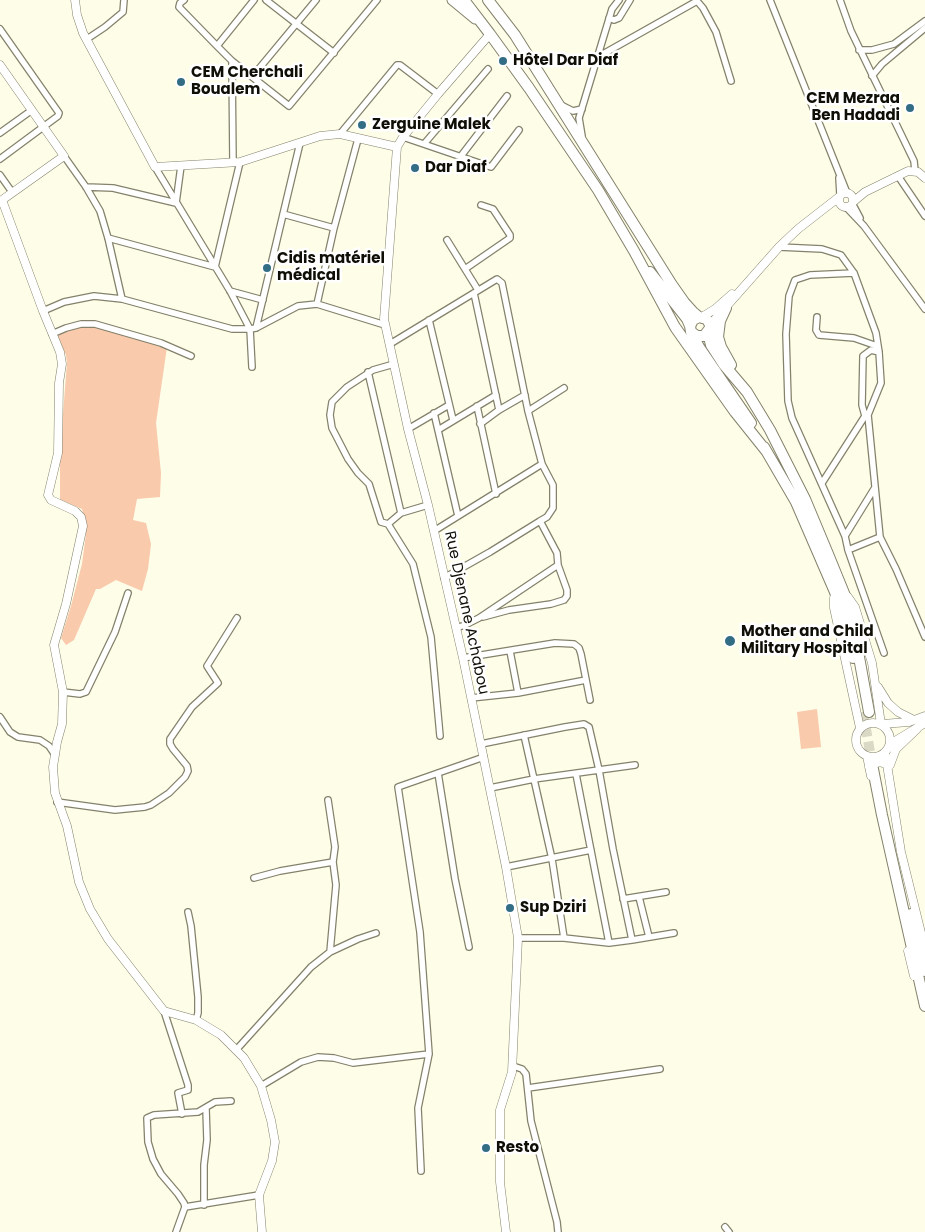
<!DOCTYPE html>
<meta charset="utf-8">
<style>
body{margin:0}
canvas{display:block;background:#fefde8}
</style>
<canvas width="925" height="1232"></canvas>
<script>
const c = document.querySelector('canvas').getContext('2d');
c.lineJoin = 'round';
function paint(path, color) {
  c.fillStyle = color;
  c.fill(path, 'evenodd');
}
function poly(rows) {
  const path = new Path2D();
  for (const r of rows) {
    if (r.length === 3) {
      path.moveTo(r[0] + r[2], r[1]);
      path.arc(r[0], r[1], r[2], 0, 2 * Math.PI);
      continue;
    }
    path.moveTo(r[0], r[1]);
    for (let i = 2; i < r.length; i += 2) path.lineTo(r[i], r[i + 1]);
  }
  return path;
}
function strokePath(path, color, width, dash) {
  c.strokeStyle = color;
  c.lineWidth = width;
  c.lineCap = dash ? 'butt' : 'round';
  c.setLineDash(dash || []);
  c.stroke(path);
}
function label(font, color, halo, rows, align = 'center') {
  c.font = font + ' Poppins,sans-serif';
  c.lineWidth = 5;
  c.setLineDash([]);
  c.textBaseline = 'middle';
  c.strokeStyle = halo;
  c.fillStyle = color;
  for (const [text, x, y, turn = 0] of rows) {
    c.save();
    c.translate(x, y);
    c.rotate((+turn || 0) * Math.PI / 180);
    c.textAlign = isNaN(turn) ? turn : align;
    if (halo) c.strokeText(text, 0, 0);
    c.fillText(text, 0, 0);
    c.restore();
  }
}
paint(poly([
 [74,326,91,326,167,347,156,423,161,473,160,497,137,499,133,520,146,523,151,544,148,569,142,591,116,580,100,589,96,589,74,640,66,645,61,638,71,606,82,564,86,534,85,520,82,509,60,500,60,452,67,363,66,355,56,335],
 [817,709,821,747,801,749,797,712]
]), '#f9caac');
strokePath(poly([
 [863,712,873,769]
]), '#dad9c6', 10, [10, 5]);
const street = poly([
 [184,0,180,3,179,7,217,46,232,61,289,106,377,0],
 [266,0,334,53],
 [770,0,847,193],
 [840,0,851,31,914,161,915,171],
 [609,18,614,20,619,18,630,0],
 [0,29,59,113,58,116,0,159],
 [87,39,105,27,123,12,124,0],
 [217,46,254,0],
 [859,50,872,50,894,44,925,21],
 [596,58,697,1,703,8,716,32,731,81],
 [232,61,233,163],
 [872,76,882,64,925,28],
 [252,77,316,0],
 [561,105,573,111,582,109],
 [0,133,32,110],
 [340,134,397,65,400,65,438,94],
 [582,136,579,118,612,9,619,0],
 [403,137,491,167,519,130],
 [424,144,488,69],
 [64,156,86,187,100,211,108,238,122,299],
 [461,156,507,96],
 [155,167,230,291,250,329,252,367],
 [0,175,12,192],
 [898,176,925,216],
 [839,178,840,195],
 [86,187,113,188,176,203,181,166],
 [852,203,860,218],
 [846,207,864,226,925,309],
 [283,214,334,228],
 [108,238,215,267,240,162],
 [447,240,478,290],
 [779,247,822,249,841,255,854,273,876,333,879,352,881,383,868,415,865,416,822,483],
 [465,269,510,238,510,235,493,209,481,205],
 [854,273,810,275,795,280,789,296,786,334,788,401,792,418,845,536,848,550,884,653],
 [230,291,263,300],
 [474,293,499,410],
 [317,304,334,228,358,139],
 [43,311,64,302,94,296,122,299,232,329,250,329,256,328,298,306,317,304,385,325],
 [817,317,816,330,819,335,854,338,877,346],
 [429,320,453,420],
 [256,328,300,143],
 [52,334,66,328,81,324,95,324,161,343,191,356],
 [390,344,497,279,502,283,528,411,542,464,553,485,553,508,547,517,540,521],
 [394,364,373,370,347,387,332,402,330,415,332,428,348,459,358,473,369,484,381,522,388,524,413,564,431,637,440,736],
 [368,372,401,513],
 [477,406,496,494],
 [528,411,564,388],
 [434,413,458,516],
 [868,415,880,537,896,569,925,637],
 [865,416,862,405,863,356,871,350,879,352],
 [480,424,499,410,525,395],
 [408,429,449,405],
 [438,430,496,395],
 [388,524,401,513,428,505],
 [434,531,542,464],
 [845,536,874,489],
 [848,550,880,537],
 [444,578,490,552,540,521,557,553,558,565,479,618,465,625,456,628],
 [483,617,509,610,551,604,564,600,567,596,567,590,558,565],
 [510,651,518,693],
 [463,658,555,643,574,644,579,648,581,654,590,700],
 [63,692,80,694,86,692,115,632,128,593],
 [471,698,518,693,586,680],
 [0,717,10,732,18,737,40,740,49,746,55,755],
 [524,735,552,859,564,938],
 [481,744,565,727,584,724,589,727,599,770,613,849,632,940,609,943,564,938,518,938],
 [438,773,455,879,469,947],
 [576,774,609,943],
 [490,788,534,779,635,765],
 [328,800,335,847,333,862,336,885,330,952],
 [57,802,115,810,145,807,151,805,169,793,185,777,188,771,187,766,173,749,170,744,170,739,192,707,218,683,207,666,237,618],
 [506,867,591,850],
 [254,878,280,871,333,862],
 [639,897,649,937],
 [623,899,666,892],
 [188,912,191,926,198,997,198,1013,196,1020],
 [632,940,674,933],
 [164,1011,188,1085,188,1090,178,1093,182,1114],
 [237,1049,311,967,330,952,358,939,376,933],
 [513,1066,522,1069,526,1074,531,1121,557,1222,558,1232],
 [261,1086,301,1062,318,1057,334,1058,353,1063,429,1054],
 [528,1088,660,1069],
 [421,1171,418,1108,429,1054,420,932,398,787,484,757],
 [204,1205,204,1165,207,1140,206,1109],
 [185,1207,259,1195],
 [725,1227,729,1232],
 [176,1232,185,1207,184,1203,178,1194,161,1174,153,1159,148,1142,147,1118,154,1115,198,1112,215,1102,231,1101]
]);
const secondary = poly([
 [75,0,77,15,83,33,155,167,240,162,320,136,340,134,397,147],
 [490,34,438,94,403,137,397,147,384,319,408,429,428,505,463,658,506,867,518,938,512,1072,500,1110,500,1182,506,1232],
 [0,65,64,156,2,200,43,311,60,352,62,364,59,383,58,453,48,495,51,500,75,511,81,517,83,526,66,604,54,645,63,692,62,724,57,742,53,767,55,793,67,826,79,882,90,909,108,939,164,1011,196,1020,221,1035,244,1058,261,1086,271,1120,275,1142,272,1161,259,1195,262,1232],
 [846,200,7],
 [853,202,865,192,908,171,918,172,925,178],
 [702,317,715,309,732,294],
 [710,325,779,247,798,229,839,197],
 [848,597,855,607,872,663,881,724],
 [834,598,834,608,860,728],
 [878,687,888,703,898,712,914,720],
 [873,740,17],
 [882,724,909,722,925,716],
 [890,744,925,723],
 [885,752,901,852,925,949],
 [867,756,871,776],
 [890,765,896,749,917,729],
 [869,767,879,762,888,764],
 [908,951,914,976]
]);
const primary = poly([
 [452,0,475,19]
]);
const highway = poly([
 [464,0,490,34,529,88,598,190,634,251,675,327,735,412,767,452],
 [488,0,515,35,672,285,684,302,693,312,699,317],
 [650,272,687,319,690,326],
 [726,308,720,321,718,337,721,347,731,365],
 [710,328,704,336,697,336,691,332,690,326,693,320,699,317,706,319,708,321,710,325,710,328,709,337,711,345,724,365,747,392,770,430,805,499,828,554,848,603,853,624,869,712],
 [691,332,699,347,751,423],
 [764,447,796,502,835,592,844,619,853,658],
 [873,769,882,815,925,1006],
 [911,914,925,971]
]);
strokePath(street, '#84826b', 8);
strokePath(secondary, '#84826b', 9);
strokePath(primary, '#84826b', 11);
strokePath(highway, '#84826b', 12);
strokePath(street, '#fff', 5.5);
strokePath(secondary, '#fff', 8);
strokePath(primary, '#fff', 9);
strokePath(highway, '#fff', 10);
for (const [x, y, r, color] of [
 [503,61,5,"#326d85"],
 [181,82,5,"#326d85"],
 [910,108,5,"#326d85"],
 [362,125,5,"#326d85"],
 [415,168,5,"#326d85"],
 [267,268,5,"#326d85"],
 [730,641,6,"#326d85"],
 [510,908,5,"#326d85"],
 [486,1148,5,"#326d85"]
]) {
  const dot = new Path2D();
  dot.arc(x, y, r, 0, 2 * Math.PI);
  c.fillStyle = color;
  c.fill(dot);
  strokePath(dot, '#fff', 2);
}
label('bold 15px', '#100f07', '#fff', [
 ["Hôtel Dar Diaf",513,61],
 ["CEM Cherchali",191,73],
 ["Boualem",191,90],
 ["CEM Mezraa",900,99,"right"],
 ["Ben Hadadi",900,116,"right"],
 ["Zerguine Malek",372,125],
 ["Dar Diaf",425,168],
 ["Cidis matériel",277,259],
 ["médical",277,276],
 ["Mother and Child",741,632],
 ["Military Hospital",741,649],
 ["Sup Dziri",520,908],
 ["Resto",496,1148]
], 'left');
label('15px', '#100f07', '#fff', [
 ["Rue Djenane Achabou",466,613,78]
]);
</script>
